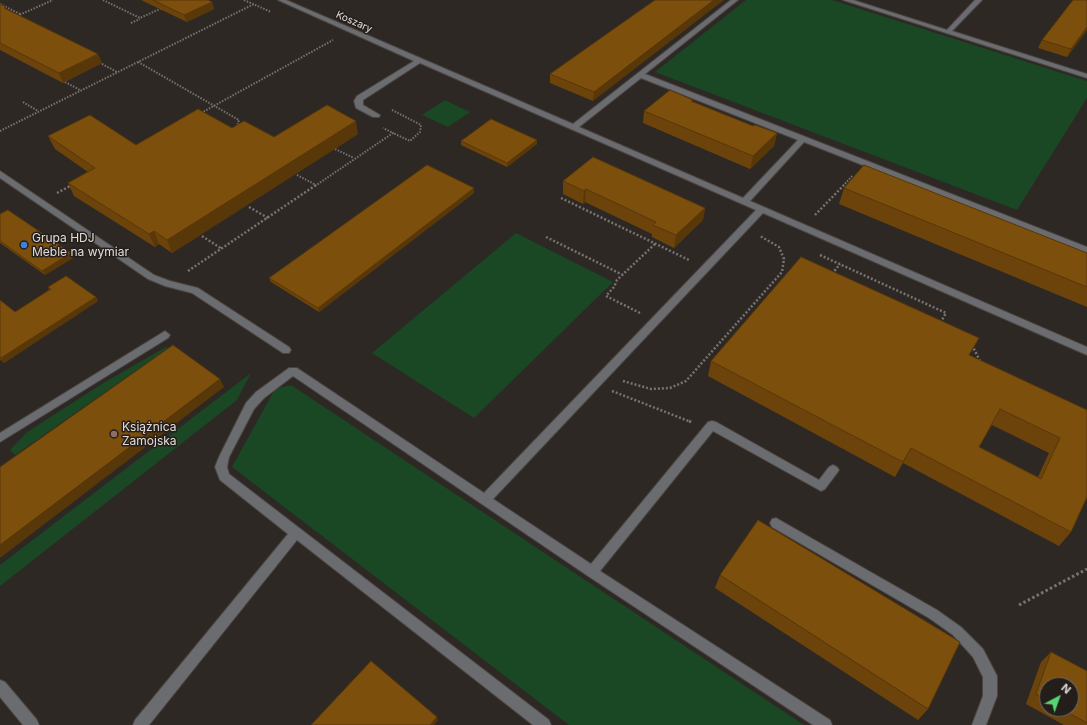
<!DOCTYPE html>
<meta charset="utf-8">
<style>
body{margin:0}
#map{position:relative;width:1087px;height:725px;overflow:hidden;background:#2e2825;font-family:Inter,sans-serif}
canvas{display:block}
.north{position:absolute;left:1039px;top:677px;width:40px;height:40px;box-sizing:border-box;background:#241e1b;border:1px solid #706a68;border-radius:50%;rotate:41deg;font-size:11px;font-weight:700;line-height:16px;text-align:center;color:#e1dddb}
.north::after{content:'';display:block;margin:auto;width:14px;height:18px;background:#54d672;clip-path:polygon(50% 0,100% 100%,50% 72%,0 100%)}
</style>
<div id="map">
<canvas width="1087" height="725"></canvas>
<div class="north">N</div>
</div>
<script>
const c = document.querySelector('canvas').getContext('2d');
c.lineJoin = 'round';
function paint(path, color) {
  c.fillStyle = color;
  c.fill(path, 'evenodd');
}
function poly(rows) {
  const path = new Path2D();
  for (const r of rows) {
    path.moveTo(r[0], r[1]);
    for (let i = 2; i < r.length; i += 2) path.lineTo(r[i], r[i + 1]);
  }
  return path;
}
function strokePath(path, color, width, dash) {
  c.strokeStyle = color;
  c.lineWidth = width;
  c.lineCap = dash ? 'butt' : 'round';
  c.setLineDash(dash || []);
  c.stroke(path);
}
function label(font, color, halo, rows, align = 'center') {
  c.font = font + ' Inter,sans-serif';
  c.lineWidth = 3;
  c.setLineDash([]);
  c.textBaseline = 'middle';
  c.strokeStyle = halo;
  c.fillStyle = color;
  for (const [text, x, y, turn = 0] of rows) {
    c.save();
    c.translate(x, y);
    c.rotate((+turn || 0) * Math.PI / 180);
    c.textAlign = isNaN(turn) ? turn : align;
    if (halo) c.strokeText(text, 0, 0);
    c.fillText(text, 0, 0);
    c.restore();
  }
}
paint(poly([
 [746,0,832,0,1087,81,1087,98,1017,210,655,72],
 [445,100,470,112,448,127,422,115],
 [516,233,613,282,474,418,372,353],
 [166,347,168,348,15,455,10,450,27,432,105,382],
 [251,373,237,400,0,586,0,565],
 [291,385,804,725,569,725,232,467,275,389]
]), '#1a4724');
const minor = poly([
 [278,0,286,0,573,124,731,0,738,0,645,74,1087,247,1087,253,804,142,750,201,1087,347,1087,355,763,213,493,499,591,564,708,422,712,421,716,422,819,480,829,467,833,465,837,467,839,470,837,473,825,489,821,491,713,431,600,571,830,720,832,725,813,725,588,576,293,376,264,398,254,409,229,457,227,467,229,474,549,720,551,725,533,725,297,540,149,725,133,725,135,720,288,534,220,480,215,467,219,457,246,403,256,392,289,368,297,368,484,493,756,210,420,63,363,100,363,105,380,115,379,117,373,117,356,108,354,101,357,96,414,61,278,0],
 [641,78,798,140,743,198,579,127,641,78],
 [843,0,853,0,947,30,975,0,982,0,952,31,1087,74,1087,78,843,0],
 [0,171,154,275,170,281,198,288,289,347,291,350,289,353,283,353,192,293,165,286,148,279,0,178,0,171],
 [165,331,170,335,168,338,0,442,0,433,165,331],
 [776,518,937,610,961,627,983,649,997,676,997,696,986,725,972,725,983,696,983,677,973,657,953,635,929,618,772,527,770,523,772,519,776,518],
 [0,680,5,682,37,720,39,725,23,725,0,697,0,680]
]);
strokePath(minor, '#4b4542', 2);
strokePath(poly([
 [103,0,140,18,162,8],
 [244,0,271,12],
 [0,4,20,14],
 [17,16,53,0],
 [131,23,140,19],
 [138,62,239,120,237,127],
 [102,64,117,72],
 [65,82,80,90],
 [23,102,38,111],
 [392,110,421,125,420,132,410,141,393,133],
 [201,113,333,40],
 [0,131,254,4],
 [335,149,354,158],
 [297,175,316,185],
 [315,186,393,133,383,128],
 [843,186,853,175]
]), '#787370', 2, [1.5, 1.5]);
strokePath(poly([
 [57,193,72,185],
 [561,198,689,260],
 [249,207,268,218],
 [815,215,844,185],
 [202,236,222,249],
 [546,237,623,275],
 [820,255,946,313,940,323],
 [188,271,316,185],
 [832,274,840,264],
 [640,313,606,296,614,287,617,280,655,244],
 [972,345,980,361],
 [623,381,651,389,670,388,686,381,782,272,784,259,779,247,760,236],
 [612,391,691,422]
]), '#787370', 2.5, [2, 2]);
strokePath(poly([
 [689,421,691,422],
 [1019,605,1087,569]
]), '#787370', 3, [2.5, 2.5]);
paint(minor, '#6a6c6f');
paint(poly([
 [141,0,208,0,212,2,214,9,187,22],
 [655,0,593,101,550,83,550,74],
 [0,4,8,10,102,63,63,83,0,50],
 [1087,30,1067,57,1038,48,1042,40],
 [693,100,693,102,753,126,777,133,774,146,750,169,643,123,644,111],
 [232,128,274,137,358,134,172,253,159,244,155,247,74,196,68,183,88,172,55,149,48,136,136,145],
 [537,140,537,144,507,167,461,145,461,141],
 [563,181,705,208,703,220,674,248,652,237,652,234,585,202,583,204,563,194],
 [844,188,1087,253,1087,307,839,204],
 [474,193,319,312,271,282,269,278],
 [0,214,71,253,73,258,45,275,0,243],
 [48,287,96,297,98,301,4,363,0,359,0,300,15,312,49,290],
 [969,355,1087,410,1071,532,1059,546,903,463,895,477,708,376,711,361],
 [992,425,1049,453,1038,477,979,447],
 [720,575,928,709,918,720,715,588],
 [1051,652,1087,671,1087,725,1064,725,1026,704,1041,662],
 [1047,685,1071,709,1047,709]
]), '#6c440b');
paint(poly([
 [714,0,724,0,593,101,594,92],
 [212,2,214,9,187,22,184,15],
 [1087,27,1087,30,1067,57,1071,49],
 [98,54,102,63,63,83,59,73],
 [356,121,358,134,172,253,167,240],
 [777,133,774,146,750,169,753,156],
 [537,140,537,144,507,167,507,163],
 [474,188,474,193,319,312,318,308],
 [586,189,585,202,583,204,584,191],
 [705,208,703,220,674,248,676,235],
 [154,231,159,244,155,247,149,234],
 [71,253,73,258,45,275,42,271],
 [96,297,98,301,4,363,1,358],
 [220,379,224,387,0,558,0,545],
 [911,448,903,463,895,477,903,462],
 [437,717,438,720,434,725,430,725]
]), '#583709');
const building = poly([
 [153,0,208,0,212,2,184,15,153,0],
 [655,0,714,0,594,92,550,74,655,0],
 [1073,0,1087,0,1087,27,1071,49,1042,40,1073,0],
 [0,4,6,7,4,8,98,54,59,73,0,43,0,4],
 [670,90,693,100,691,101,753,126,755,125,777,133,753,156,644,111,670,90],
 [327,105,356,121,167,240,154,231,149,234,68,183,95,168,48,136,90,115,136,145,198,109,232,128,244,121,274,137,327,105],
 [491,119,537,140,507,163,461,141,491,119],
 [593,157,705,208,676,235,653,225,656,222,586,189,584,191,563,181,593,157],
 [427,165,474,188,318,308,269,278,427,165],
 [864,165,1087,253,1087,287,844,188,864,165],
 [8,210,71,253,42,271,0,241,0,214,8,210],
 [801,257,979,338,969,355,1087,410,1087,497,1071,532,911,448,903,462,711,361,801,257],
 [1000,409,1060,438,1041,479,979,447,1000,409],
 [66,276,96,297,1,358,0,357,0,300,15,312,51,289,48,287,66,276],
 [173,345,220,379,0,545,0,467,173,345],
 [758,520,960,642,928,709,720,575,758,520],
 [1051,652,1087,671,1087,723,1062,709,1071,709,1071,685,1047,685,1047,700,1036,694,1051,652],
 [371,661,437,717,430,725,311,725,371,661]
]);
paint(building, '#7d4f0d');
strokePath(building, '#583709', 1);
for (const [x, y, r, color] of [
 [24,245,4,"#3f7fe0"],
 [114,434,4,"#8d6e63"]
]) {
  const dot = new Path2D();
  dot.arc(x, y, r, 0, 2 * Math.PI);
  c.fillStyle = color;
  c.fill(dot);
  strokePath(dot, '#241e1b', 1.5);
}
label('10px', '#e1dddb', '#241e1b', [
 ["Koszary",354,22,24]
]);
label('12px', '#e1dddb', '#241e1b', [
 ["Grupa HDJ",32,238],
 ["Meble na wymiar",32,252],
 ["Książnica",122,427],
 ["Zamojska",122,441]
], 'left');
</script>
